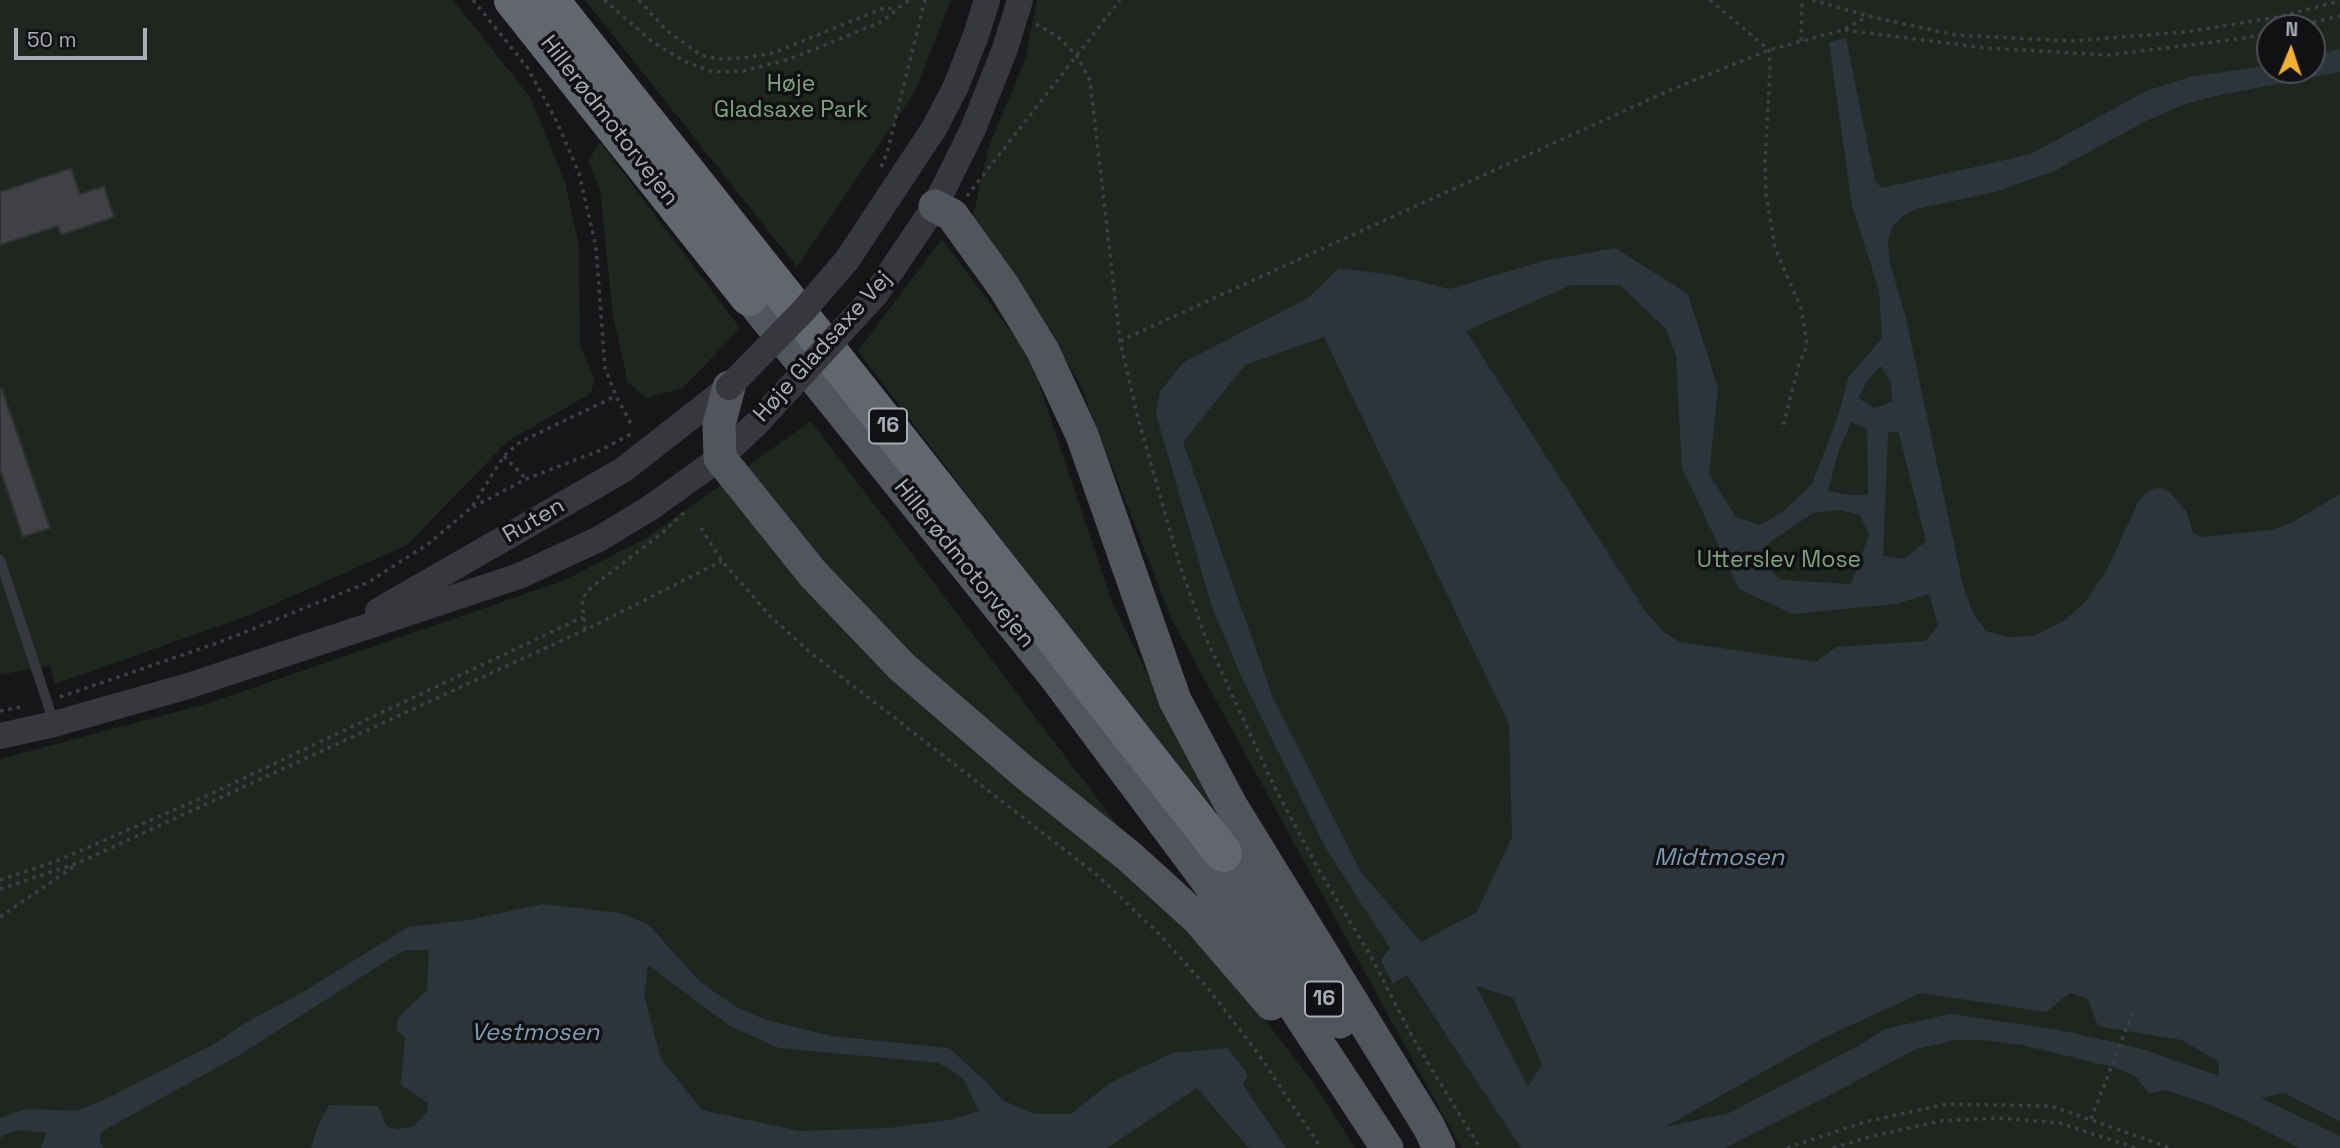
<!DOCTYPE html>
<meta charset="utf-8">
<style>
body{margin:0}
#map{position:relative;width:2340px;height:1148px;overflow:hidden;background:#161618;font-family:"Space Grotesk",sans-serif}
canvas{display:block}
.north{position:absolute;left:2256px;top:14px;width:70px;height:70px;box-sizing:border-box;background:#111113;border:2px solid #4d4f55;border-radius:50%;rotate:2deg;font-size:19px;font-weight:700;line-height:28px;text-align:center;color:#a8adb8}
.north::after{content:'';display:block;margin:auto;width:24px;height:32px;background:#f2b134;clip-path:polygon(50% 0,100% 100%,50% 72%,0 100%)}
.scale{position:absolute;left:14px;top:28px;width:133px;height:32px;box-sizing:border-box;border:4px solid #a8adb8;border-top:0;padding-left:9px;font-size:21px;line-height:24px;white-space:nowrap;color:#a8adb8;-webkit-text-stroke:5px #111113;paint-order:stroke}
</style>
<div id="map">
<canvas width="2340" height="1148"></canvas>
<div class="north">N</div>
<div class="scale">50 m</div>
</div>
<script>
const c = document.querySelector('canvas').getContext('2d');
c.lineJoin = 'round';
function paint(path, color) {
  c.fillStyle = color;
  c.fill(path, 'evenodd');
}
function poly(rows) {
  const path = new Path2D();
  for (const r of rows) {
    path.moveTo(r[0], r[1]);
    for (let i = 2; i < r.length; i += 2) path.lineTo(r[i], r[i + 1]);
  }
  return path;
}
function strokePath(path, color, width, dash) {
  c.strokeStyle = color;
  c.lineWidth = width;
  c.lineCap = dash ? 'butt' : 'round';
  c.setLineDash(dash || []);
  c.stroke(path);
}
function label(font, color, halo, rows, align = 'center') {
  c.font = font + ' "Space Grotesk",sans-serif';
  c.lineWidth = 7;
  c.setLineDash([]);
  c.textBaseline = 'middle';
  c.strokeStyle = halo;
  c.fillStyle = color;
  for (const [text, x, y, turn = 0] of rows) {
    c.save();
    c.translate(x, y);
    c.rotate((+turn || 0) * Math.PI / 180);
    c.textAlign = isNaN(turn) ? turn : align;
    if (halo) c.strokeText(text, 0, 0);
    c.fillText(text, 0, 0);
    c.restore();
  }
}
paint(poly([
 [0,0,453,0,530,97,565,182,579,245,580,346,595,380,590,394,508,441,407,545,250,615,55,684,50,665,0,675],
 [585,0,951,0,916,90,797,267],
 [1037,0,2340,0,2340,1148,1461,1148,1172,620,1079,382,1037,314,972,221,988,149,1025,59],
 [2270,28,2312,28,2312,70,2270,70],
 [600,142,740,328,683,388,647,398,628,383,613,317,600,191,588,161],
 [942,239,1030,357,1112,602,1228,838,858,351],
 [811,421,1319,1091,1355,1148,0,1148,0,759,206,704,563,581,648,537]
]), '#1e261f');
paint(poly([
 [1846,38,1875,181,1882,188,2031,154,2146,91,2190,77,2270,65,2270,70,2312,70,2312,56,2340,49,2340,72,2220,95,2185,104,2144,122,2054,171,1995,192,1916,209,1903,216,1892,227,1888,240,1890,264,1906,318,1963,586,1973,613,1986,631,2007,637,2034,636,2065,620,2085,602,2106,572,2138,502,2148,491,2157,488,2164,489,2170,493,2186,511,2193,533,2201,537,2271,530,2291,523,2340,494,2340,1121,2284,1093,2261,1098,2340,1136,2340,1148,2299,1148,2241,1118,2210,1105,2166,1090,2149,1093,2135,1076,2116,1068,2023,1045,1981,1040,1956,1040,1916,1049,1834,1093,1725,1148,1521,1148,1407,975,1393,984,1381,960,1390,948,1325,847,1241,676,1212,607,1156,414,1160,391,1184,362,1308,298,1339,268,1392,275,1450,289,1543,261,1615,248,1688,294,1718,388,1709,474,1736,517,1760,525,1784,511,1812,484,1838,416,1848,378,1882,338,1879,290,1852,206,1829,42],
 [1571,285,1620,285,1666,329,1676,356,1682,468,1739,589,1793,614,1896,604,1929,594,1938,625,1926,641,1836,647,1816,662,1680,642,1665,633,1645,611,1466,331],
 [1324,337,1509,724,1512,837,1477,912,1421,942,1361,872,1273,698,1183,442,1245,365],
 [1881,366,1891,383,1892,402,1874,408,1858,398,1869,378],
 [1851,422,1867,429,1868,495,1849,495,1828,491,1838,453],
 [1898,431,1926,541,1905,559,1883,556,1888,433],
 [1839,510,1860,515,1869,535,1851,584,1781,580,1757,558,1770,542,1813,513],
 [1476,986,1513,998,1542,1064,1528,1087],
 [1921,993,2046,1012,2070,993,2088,999,2098,1026,2182,1040,2219,1062,2219,1076,2145,1050,2118,1043,2054,1029,1950,1014,1885,1029,1858,1046,1729,1113,1665,1127,1823,1038],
 [542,904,620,913,649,925,698,980,734,1006,766,1020,832,1036,949,1048,987,1083,1002,1100,1035,1114,1071,1114,1110,1083,1172,1053,1228,1048,1248,1075,1243,1085,1286,1148,1249,1148,1197,1088,1107,1148,311,1148,319,1124,329,1105,378,1106,387,1127,399,1129,414,1126,427,1112,428,1103,401,1085,405,1037,396,1030,398,1018,427,990,429,950,406,950,391,958,241,1054,106,1129,101,1132,99,1140,104,1148,41,1148,46,1133,20,1130,3,1135,0,1139,0,1118,26,1109,76,1111,104,1100,218,1042,245,1023,303,992,408,927,469,920],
 [648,965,730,1026,779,1048,939,1063,963,1078,979,1111,949,1120,889,1128,800,1131,702,1110,661,1059,644,995]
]), '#2c353c');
const building = poly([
 [71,168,80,194,104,186,114,217,61,235,58,226,0,245,0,192,71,168],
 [0,389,2,389,50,528,23,537,0,469,0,389]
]);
paint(building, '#404145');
strokePath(building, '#303034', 2);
strokePath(poly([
 [473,0,527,67,556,120,579,173,596,247,605,368,616,396,631,424],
 [604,0,654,43,686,62,713,72,743,71,790,59,881,22,909,0],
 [639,0,666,30,701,55,719,59,744,58,773,53,884,8,896,9],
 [1710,0,1769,50,1770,71,1765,163,1766,194,1775,248,1801,308,1807,345,1799,364,1782,430],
 [1812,0,1868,16,1955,35,2072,41,2185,32,2278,17,2340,1],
 [1036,24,1057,36,1076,55,1090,80,1120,341,1138,418,1180,566,1205,636,1274,786,1320,872,1369,953,1414,1040,1480,1148],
 [2288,28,2340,16],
 [1845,30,1985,48,2108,55,2246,38,2270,32],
 [1801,41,1802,0],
 [881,167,887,153,925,0],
 [967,196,1120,0],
 [1120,341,1668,91,1769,50,1843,30,1868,16],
 [504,456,526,479],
 [473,507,526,479,601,450,631,434],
 [701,528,722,561,770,616,811,653,1097,875,1158,933,1207,987,1257,1052,1321,1148],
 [585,630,582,600,588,590,662,533,687,510],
 [60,697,220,642,367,583,428,544,471,508,504,456,520,442,616,396],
 [0,711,25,706],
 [0,880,59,860,206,796,583,617],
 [0,889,78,863,585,630,722,561],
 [0,917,73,867],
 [2091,1119,2132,1014],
 [1787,1148,1864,1122,1947,1104,2051,1106,2171,1148],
 [1833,1148,1869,1137,1940,1121,1998,1118,2060,1123,2136,1148]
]), '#3d3f44', 3.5, [3.5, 5]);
strokePath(poly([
 [0,560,54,723]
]), '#37383d', 10);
strokePath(poly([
 [847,260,935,127,956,86,976,35,987,0],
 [875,295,935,206,973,129,1005,49,1020,0],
 [378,611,623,470,729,387],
 [0,736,54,724,188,686,519,576,599,539,650,508,720,458,757,423]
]), '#37383d', 26);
strokePath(poly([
 [935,206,952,215,1004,287,1043,351,1082,435,1175,700,1232,807,1429,1127,1439,1148],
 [749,297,1056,678,1245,932,1387,1148],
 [729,387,719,425,720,458,813,574,902,667,1025,773,1130,857,1198,919,1271,1004],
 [1223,853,1340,1022]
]), '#53555c', 33);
strokePath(poly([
 [513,0,749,297],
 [550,0,880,416,1223,853]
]), '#63666e', 38);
strokePath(poly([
 [729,387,804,310,847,260],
 [757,423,875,295]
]), '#37383d', 26);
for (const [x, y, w] of [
 [888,426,38],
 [1324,999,38]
]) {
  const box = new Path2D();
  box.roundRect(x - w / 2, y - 17.5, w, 35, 5);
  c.fillStyle = '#111113';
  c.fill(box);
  strokePath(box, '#a8adb8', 2);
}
label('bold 21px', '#a8adb8', null, [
 ["16",888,426],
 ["16",1324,999]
]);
label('23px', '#7fa381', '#111113', [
 ["Høje",791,85],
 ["Gladsaxe Park",791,111],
 ["Utterslev Mose",1779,561]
]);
label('23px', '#a8adb8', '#111113', [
 ["Hillerødmotorvejen",609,121,52],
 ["Høje Gladsaxe Vej",823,347,-48],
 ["Ruten",534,521,-30],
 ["Hillerødmotorvejen",964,564,51]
]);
label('italic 24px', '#7f9bb3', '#111113', [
 ["Midtmosen",1719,858],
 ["Vestmosen",535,1033]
]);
</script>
